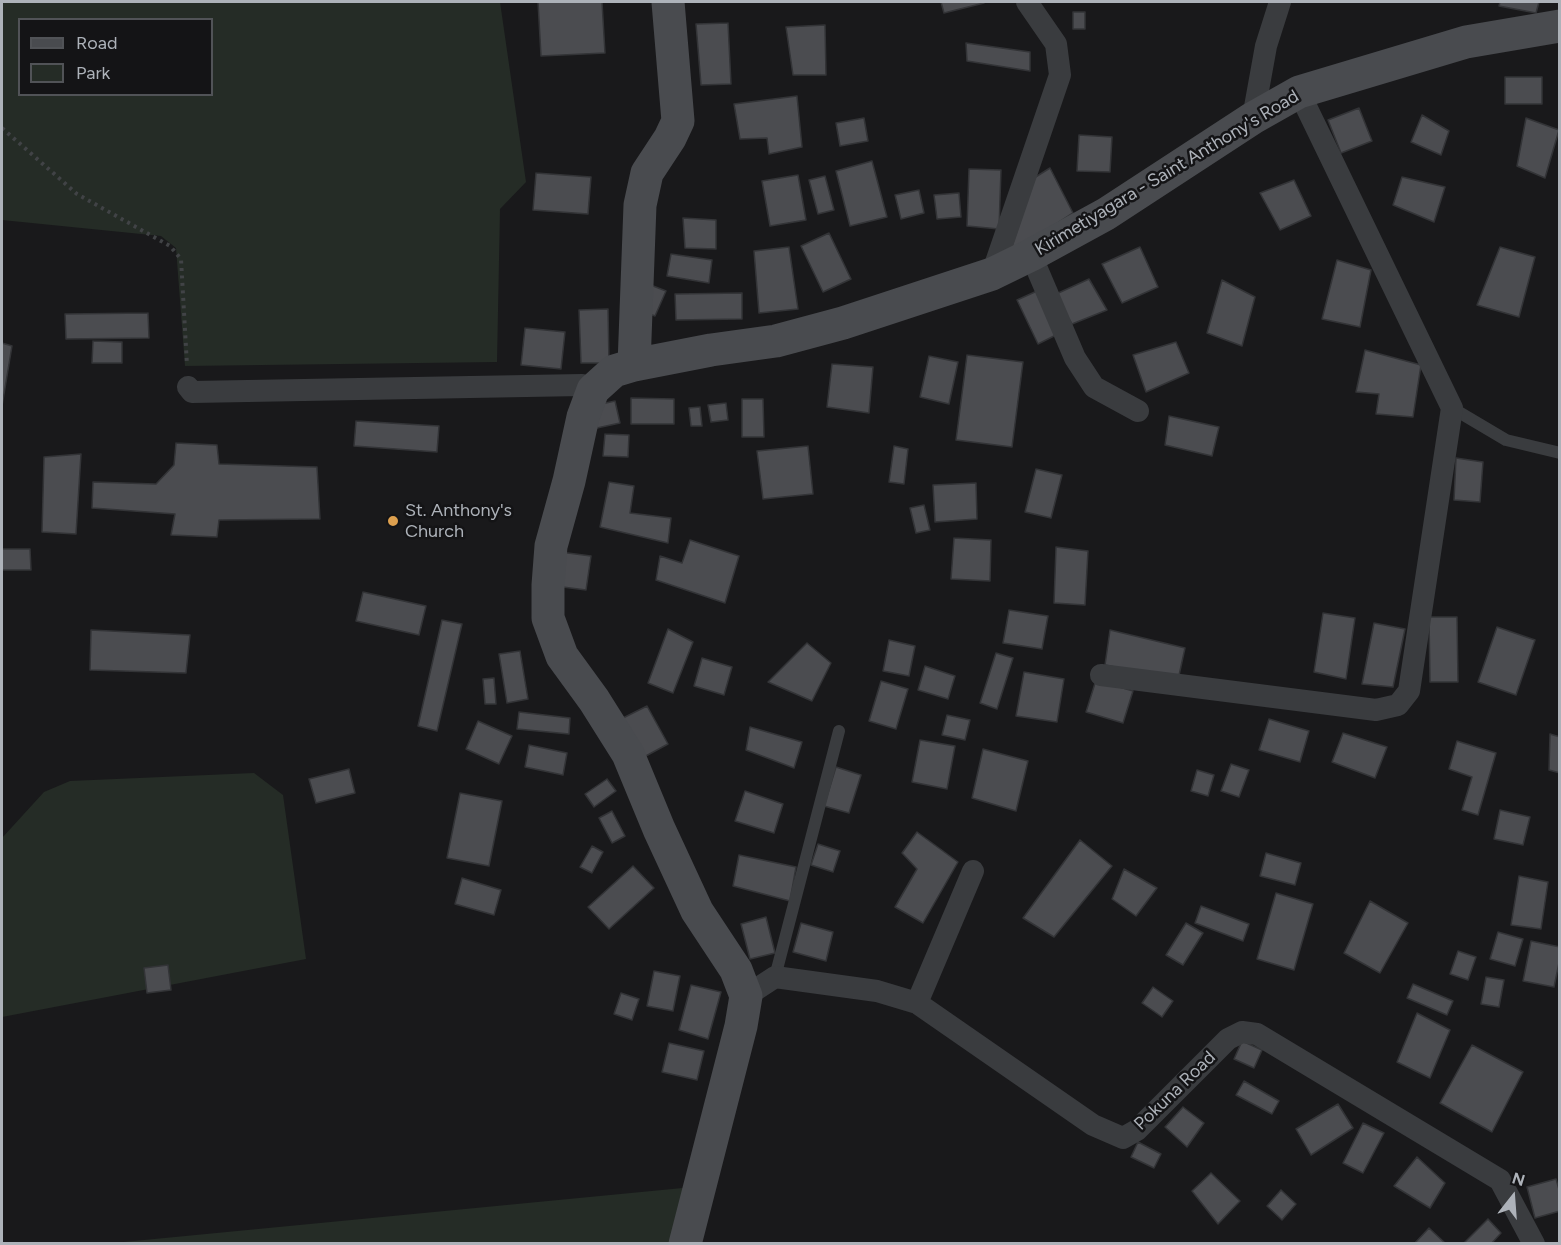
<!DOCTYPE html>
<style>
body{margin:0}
#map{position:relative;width:1561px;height:1245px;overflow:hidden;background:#19191b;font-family:Figtree,sans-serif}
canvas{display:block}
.frame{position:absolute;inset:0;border:3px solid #adb2b9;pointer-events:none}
.legend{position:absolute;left:18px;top:18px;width:195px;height:78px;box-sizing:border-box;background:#141416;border:2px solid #515357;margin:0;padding:8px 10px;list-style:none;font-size:18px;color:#adb2b9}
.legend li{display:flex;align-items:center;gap:12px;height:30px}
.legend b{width:30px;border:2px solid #515357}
.north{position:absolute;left:1483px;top:1167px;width:60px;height:60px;-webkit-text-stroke:4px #141416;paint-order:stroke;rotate:17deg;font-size:16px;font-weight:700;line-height:24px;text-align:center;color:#adb2b9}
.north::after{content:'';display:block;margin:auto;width:21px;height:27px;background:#adb2b9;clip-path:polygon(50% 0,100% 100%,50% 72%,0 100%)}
</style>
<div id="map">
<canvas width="1561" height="1245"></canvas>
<div class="frame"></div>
<ul class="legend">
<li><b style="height:8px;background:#494b4f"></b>Road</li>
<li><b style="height:16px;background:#252c26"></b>Park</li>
</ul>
<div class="north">N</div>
</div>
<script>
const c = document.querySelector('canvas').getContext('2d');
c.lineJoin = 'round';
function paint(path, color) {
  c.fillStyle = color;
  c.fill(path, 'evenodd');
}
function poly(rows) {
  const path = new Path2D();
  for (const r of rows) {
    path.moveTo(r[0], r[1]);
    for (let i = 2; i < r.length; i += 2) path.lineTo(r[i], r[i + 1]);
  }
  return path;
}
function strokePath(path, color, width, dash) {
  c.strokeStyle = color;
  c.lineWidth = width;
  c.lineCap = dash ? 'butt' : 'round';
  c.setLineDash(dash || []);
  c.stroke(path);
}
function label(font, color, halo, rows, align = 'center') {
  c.font = font + ' Figtree,sans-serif';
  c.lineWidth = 5;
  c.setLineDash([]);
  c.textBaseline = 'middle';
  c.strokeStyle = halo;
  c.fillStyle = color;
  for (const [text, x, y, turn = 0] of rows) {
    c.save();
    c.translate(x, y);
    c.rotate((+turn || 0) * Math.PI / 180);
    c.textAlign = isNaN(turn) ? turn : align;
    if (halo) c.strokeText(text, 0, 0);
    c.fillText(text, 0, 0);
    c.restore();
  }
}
paint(poly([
 [2,2,500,2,526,182,500,209,497,362,185,366,176,248,161,236,2,220],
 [20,20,212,20,212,94,20,94],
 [254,773,283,795,306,959,2,1017,2,838,44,792,70,781],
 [693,1187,680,1243,113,1243]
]), '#252c26');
const building = poly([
 [538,2,602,2,605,53,541,56,538,2],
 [941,2,984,2,984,3,944,13,941,2],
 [1500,2,1539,2,1536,13,1499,6,1500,2],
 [1073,12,1085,12,1085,29,1073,29,1073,12],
 [728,23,731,84,701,85,696,24,728,23],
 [825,25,826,75,793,75,786,27,825,25],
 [966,43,1030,52,1030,71,967,61,966,43],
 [1505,77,1542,77,1542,104,1505,104,1505,77],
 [797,96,802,147,769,154,767,138,740,139,734,104,797,96],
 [1359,108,1372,141,1341,153,1328,120,1359,108],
 [1422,115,1449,131,1441,155,1411,142,1422,115],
 [864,118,868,141,840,146,836,123,864,118],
 [1526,118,1559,130,1545,178,1517,166,1526,118],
 [1079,135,1112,137,1110,172,1077,171,1079,135],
 [872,161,887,217,850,226,836,171,872,161],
 [1050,168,1073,213,1009,255,1034,178,1050,168],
 [969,169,1001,170,999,229,967,226,969,169],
 [536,173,591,177,588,214,533,210,536,173],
 [798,175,806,220,770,226,762,181,798,175],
 [825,176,834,210,818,214,809,180,825,176],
 [1402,177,1445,187,1434,222,1393,205,1402,177],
 [1294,180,1311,216,1280,230,1260,193,1294,180],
 [919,190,924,213,901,219,895,195,919,190],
 [959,193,961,217,937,219,934,195,959,193],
 [683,218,716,220,716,249,685,248,683,218],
 [829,233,851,279,823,292,801,246,829,233],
 [789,247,798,309,759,313,754,251,789,247],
 [1140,247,1158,287,1122,303,1102,264,1140,247],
 [1500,247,1535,257,1519,317,1477,305,1500,247],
 [671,254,712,260,709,283,667,276,671,254],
 [1337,260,1371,270,1360,327,1322,319,1337,260],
 [1089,279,1107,310,1072,324,1054,295,1089,279],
 [1222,280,1255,297,1242,346,1207,333,1222,280],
 [648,284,666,291,655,316,637,309,648,284],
 [1037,291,1058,334,1038,344,1017,300,1037,291],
 [742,293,742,319,676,320,675,294,742,293],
 [608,309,609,363,581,363,579,310,608,309],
 [148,313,149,338,66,339,65,314,148,313],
 [525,328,565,332,561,369,521,365,525,328],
 [93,341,122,342,122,363,92,363,93,341],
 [1176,342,1189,373,1146,392,1133,355,1176,342],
 [2,343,12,346,2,406,2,343],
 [1365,350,1421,365,1413,417,1376,414,1379,394,1356,392,1365,350],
 [967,355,1023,362,1012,447,956,440,967,355],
 [929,356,958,362,949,404,920,397,929,356],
 [832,364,873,367,869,413,827,407,832,364],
 [631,398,674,399,674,424,631,424,631,398],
 [742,399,763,399,764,437,742,437,742,399],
 [615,401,620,423,597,428,592,406,615,401],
 [726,403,728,420,711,422,708,405,726,403],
 [700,407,702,426,691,426,689,408,700,407],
 [1169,416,1219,427,1212,456,1165,445,1169,416],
 [356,421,439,426,437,452,354,446,356,421],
 [605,434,629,435,628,457,603,456,605,434],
 [176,443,217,445,219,464,317,467,320,519,219,520,217,537,171,535,175,514,92,508,93,482,156,484,174,465,176,443],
 [808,446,813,494,763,499,757,451,808,446],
 [894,446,908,449,904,484,889,482,894,446],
 [81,454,76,534,42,532,44,457,81,454],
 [1456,458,1483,462,1480,502,1454,500,1456,458],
 [1036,469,1062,475,1051,518,1025,512,1036,469],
 [609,482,634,486,630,513,671,518,668,543,600,527,609,482],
 [976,483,977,519,935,522,933,485,976,483],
 [924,505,930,530,916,533,910,508,924,505],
 [954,538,991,540,990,581,951,579,954,538],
 [690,540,739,556,725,603,656,580,660,556,682,563,690,540],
 [1056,547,1088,551,1085,605,1054,603,1056,547],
 [2,549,30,549,31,570,2,570,2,549],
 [560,552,591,556,586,590,555,586,560,552],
 [363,592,426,606,419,635,356,621,363,592],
 [1009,610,1048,616,1042,649,1003,643,1009,610],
 [1323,613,1355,618,1346,679,1314,672,1323,613],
 [1429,617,1457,617,1458,682,1430,682,1429,617],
 [442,620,462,624,437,731,418,726,442,620],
 [1374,623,1405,629,1393,687,1362,684,1374,623],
 [1497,627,1535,640,1516,695,1478,682,1497,627],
 [668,629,693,642,673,693,648,683,668,629],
 [91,630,190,635,186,673,90,670,91,630],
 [1110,630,1185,648,1178,680,1105,665,1110,630],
 [889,640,915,646,909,676,883,671,889,640],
 [807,643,831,663,812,701,768,682,807,643],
 [520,651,528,699,507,703,499,654,520,651],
 [996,653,1013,658,997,709,980,703,996,653],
 [702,658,732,667,724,695,694,686,702,658],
 [925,666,955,676,948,699,918,690,925,666],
 [1024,672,1064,679,1057,722,1016,716,1024,672],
 [494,678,496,704,485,704,483,679,494,678],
 [1096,680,1133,691,1123,723,1086,712,1096,680],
 [881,681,908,689,896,729,869,721,881,681],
 [647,706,668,744,644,757,623,718,647,706],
 [519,712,570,718,569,734,517,729,519,712],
 [947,715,970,720,965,740,942,735,947,715],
 [1269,719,1309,731,1300,762,1259,750,1269,719],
 [478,721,512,736,499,764,466,749,478,721],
 [750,727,802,742,794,768,746,750,750,727],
 [1343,733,1387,747,1375,778,1332,762,1343,733],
 [1550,734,1560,737,1560,773,1549,770,1550,734],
 [920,740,955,746,947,789,912,782,920,740],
 [1457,741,1496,753,1478,815,1462,810,1472,777,1449,769,1457,741],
 [529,745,567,753,563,775,525,767,529,745],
 [983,749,1028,761,1016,811,972,798,983,749],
 [1231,764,1249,770,1239,797,1221,791,1231,764],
 [836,767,861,775,849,813,824,806,836,767],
 [349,769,355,793,316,803,309,779,349,769],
 [1197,770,1214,775,1208,796,1191,791,1197,770],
 [607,779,616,791,594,807,585,794,607,779],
 [745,791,783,804,774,833,735,821,745,791],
 [460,793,502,801,489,866,447,858,460,793],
 [1500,810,1530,817,1523,845,1494,839,1500,810],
 [612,811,625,836,612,843,599,818,612,811],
 [917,832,958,862,923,923,895,907,917,869,902,853,917,832],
 [1080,840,1112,866,1054,937,1023,918,1080,840],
 [818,844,840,851,833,872,811,865,818,844],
 [592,846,603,852,592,873,580,867,592,846],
 [1266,853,1301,863,1295,885,1260,876,1266,853],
 [739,855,796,867,790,901,733,886,739,855],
 [633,866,654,888,609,929,588,907,633,866],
 [1124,869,1157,888,1136,916,1112,899,1124,869],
 [1519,876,1548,882,1541,929,1511,925,1519,876],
 [462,878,501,890,494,915,455,904,462,878],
 [1276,893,1313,904,1294,970,1257,959,1276,893],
 [1370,901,1408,923,1380,973,1344,953,1370,901],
 [1201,906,1249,924,1243,941,1195,923,1201,906],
 [766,917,775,953,750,959,741,924,766,917],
 [801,923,833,932,826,961,793,952,801,923],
 [1186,923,1203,933,1183,965,1166,955,1186,923],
 [1498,932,1523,939,1515,966,1490,959,1498,932],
 [1531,941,1560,947,1560,958,1554,987,1523,981,1531,941],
 [1458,951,1476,957,1468,980,1450,974,1458,951],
 [168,965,171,990,147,993,144,968,168,965],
 [654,971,680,976,673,1011,647,1006,654,971],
 [1486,977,1504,980,1499,1007,1481,1004,1486,977],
 [1413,984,1453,1001,1447,1015,1407,998,1413,984],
 [691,985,721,992,708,1039,679,1030,691,985],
 [1153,987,1173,1001,1162,1017,1142,1003,1153,987],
 [621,993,639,999,632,1020,614,1014,621,993],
 [1417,1013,1450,1030,1430,1078,1397,1062,1417,1013],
 [1242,1041,1262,1050,1254,1068,1234,1059,1242,1041],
 [669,1043,704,1051,697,1080,662,1072,669,1043],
 [1472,1045,1523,1072,1492,1132,1440,1103,1472,1045],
 [1244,1081,1279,1101,1272,1114,1236,1095,1244,1081],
 [1338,1104,1353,1128,1311,1155,1296,1129,1338,1104],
 [1183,1107,1204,1123,1187,1147,1165,1127,1183,1107],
 [1363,1123,1384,1133,1363,1173,1343,1163,1363,1123],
 [1138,1142,1161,1154,1154,1168,1131,1157,1138,1142],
 [1417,1157,1445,1183,1430,1208,1394,1186,1417,1157],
 [1211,1173,1240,1201,1218,1224,1192,1191,1211,1173],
 [1556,1179,1560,1193,1560,1211,1535,1218,1527,1187,1556,1179],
 [1281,1190,1296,1204,1282,1220,1267,1206,1281,1190],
 [1488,1219,1501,1233,1491,1244,1463,1244,1488,1219],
 [1429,1228,1446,1244,1414,1244,1429,1228]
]);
paint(building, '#4b4c50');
strokePath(building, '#333437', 1.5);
strokePath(poly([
 [2,128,77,194,170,246,181,259,187,365]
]), '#414346', 4, [3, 4.5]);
strokePath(poly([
 [1452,408,1506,440,1560,453],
 [775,977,839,731]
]), '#3a3c3f', 12);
strokePath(poly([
 [1253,118,1266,46,1280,2],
 [1031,255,1075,358,1094,387,1138,411],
 [992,274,1060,75,1056,44,1027,2],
 [188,387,192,392,582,385,593,390],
 [1101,675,1376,710,1398,705,1409,691,1452,408,1299,92],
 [746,996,775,977,877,991,917,1003,1093,1125,1123,1138,1137,1130,1228,1039,1242,1032,1257,1034,1500,1180,1534,1244],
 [917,1003,973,871]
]), '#3a3c3f', 22);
strokePath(poly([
 [634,365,640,205,647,173,670,138,678,121,668,2],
 [685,1244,741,1026,746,996,736,970,697,911,659,829,628,754,594,700,562,656,548,618,548,585,551,546,569,481,583,417,593,390,614,371,634,365,711,350,776,341,843,323,992,274,1031,255,1106,214,1253,118,1299,92,1466,42,1560,26]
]), '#494b4f', 33);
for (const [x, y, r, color] of [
 [393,521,6,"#dda04f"]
]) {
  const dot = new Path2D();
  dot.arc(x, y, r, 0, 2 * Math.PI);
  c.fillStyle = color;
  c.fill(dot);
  strokePath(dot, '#141416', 2);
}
label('18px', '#adb2b9', '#141416', [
 ["Kirimetiyagara - Saint Anthony's Road",1167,173,-31],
 ["Pokuna Road",1175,1091,-44]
]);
label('18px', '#adb2b9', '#141416', [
 ["St. Anthony's",405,511],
 ["Church",405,532]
], 'left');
</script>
